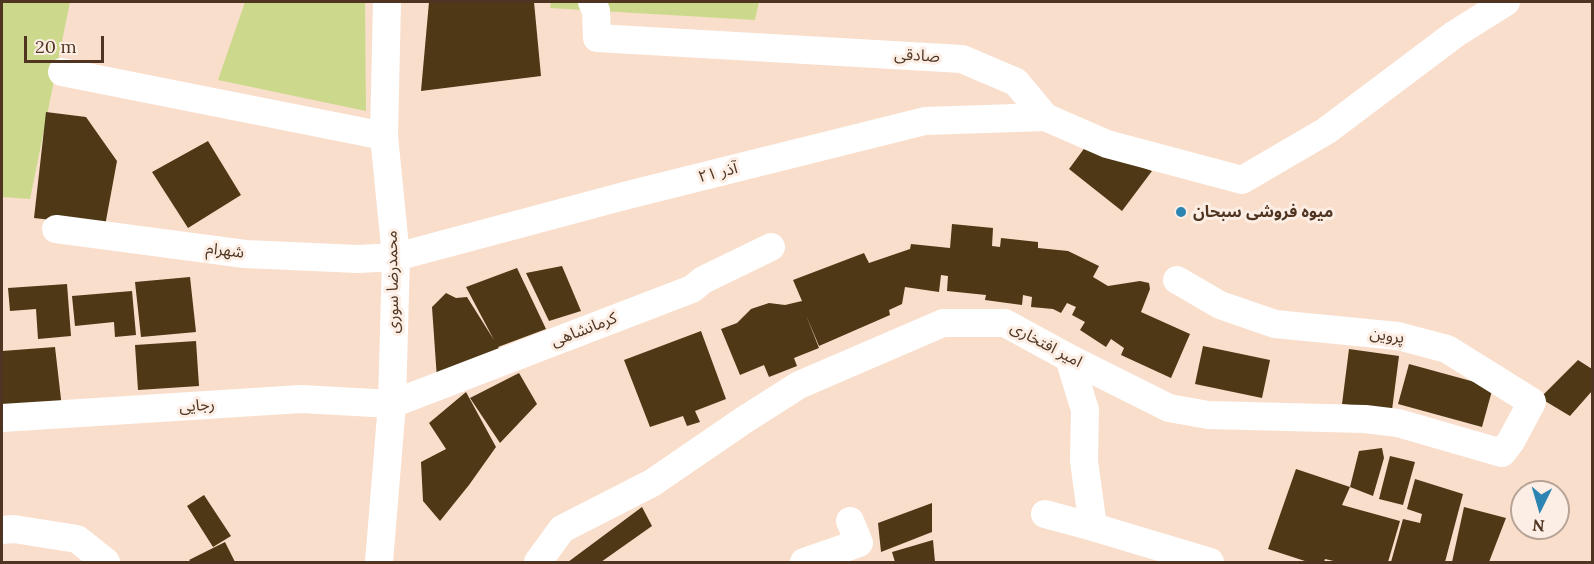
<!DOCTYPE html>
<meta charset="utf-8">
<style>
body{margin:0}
#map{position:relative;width:1594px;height:564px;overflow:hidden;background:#f9decb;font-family:Lora,serif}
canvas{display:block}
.frame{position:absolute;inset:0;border:3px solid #4f3421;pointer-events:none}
.north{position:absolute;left:1510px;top:480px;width:60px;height:60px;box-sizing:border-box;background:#fceee4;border:2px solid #b7a496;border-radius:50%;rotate:185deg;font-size:16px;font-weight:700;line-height:24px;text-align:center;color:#4f3421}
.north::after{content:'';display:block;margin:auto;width:21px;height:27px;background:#2c84b2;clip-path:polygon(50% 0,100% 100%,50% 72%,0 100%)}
.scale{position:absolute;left:24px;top:36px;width:80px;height:27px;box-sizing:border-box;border:3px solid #4f3421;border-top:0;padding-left:8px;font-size:18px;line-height:21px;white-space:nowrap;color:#4f3421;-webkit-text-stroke:4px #fceee4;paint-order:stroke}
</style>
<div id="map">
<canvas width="1594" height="564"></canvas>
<div class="frame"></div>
<div class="north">N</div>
<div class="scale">20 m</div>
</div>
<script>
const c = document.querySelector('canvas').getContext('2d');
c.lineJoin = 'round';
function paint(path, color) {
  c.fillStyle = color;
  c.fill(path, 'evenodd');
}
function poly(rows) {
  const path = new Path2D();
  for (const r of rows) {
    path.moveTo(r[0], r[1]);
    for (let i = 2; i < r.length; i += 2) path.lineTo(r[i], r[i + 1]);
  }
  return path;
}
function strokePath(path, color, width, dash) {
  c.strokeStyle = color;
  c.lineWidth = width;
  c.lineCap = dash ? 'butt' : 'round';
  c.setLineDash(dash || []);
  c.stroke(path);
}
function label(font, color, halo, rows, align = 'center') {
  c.font = font + ' Lora,"Noto Sans Arabic",serif';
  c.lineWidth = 6;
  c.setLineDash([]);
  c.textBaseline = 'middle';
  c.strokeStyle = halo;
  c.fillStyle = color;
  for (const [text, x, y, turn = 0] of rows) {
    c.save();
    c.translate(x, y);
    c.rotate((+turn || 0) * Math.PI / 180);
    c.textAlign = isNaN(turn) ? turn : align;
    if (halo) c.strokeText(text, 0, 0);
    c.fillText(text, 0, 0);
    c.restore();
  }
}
paint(poly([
 [2,2,70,2,30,199,2,197],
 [245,2,365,2,366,111,218,80],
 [551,2,759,2,755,20,550,8]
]), '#ccd98c');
paint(poly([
 [429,2,534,2,541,76,421,91],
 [46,112,86,117,117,161,105,226,34,218],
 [208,141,241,195,188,228,152,172],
 [1086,146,1152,171,1122,211,1069,169],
 [952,224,993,228,992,246,1000,247,1001,238,1038,242,1038,248,1068,251,1099,266,1093,277,1108,286,1140,281,1149,283,1150,289,1141,312,1190,334,1171,378,1121,355,1124,348,1111,339,1106,347,1080,330,1085,322,1072,315,1076,307,1067,303,1061,313,1053,309,1031,307,1032,297,1023,295,1022,305,985,300,986,295,947,291,948,276,941,275,939,292,905,287,902,304,889,310,890,315,819,346,806,315,819,348,794,358,797,366,769,377,764,365,740,375,721,329,737,323,751,309,769,303,785,305,802,301,793,280,864,253,869,263,910,249,911,244,950,248],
 [562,266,581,311,549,321,526,273],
 [517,268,546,329,498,347,502,352,437,379,432,307,446,293,456,298,467,297,494,340,466,287],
 [190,277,196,332,141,337,135,282],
 [67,284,71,336,38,339,36,309,10,311,8,288],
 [132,291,136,335,115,337,114,322,75,326,72,296],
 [701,331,726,399,695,411,700,422,687,426,683,416,650,427,624,360],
 [196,341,199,386,138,390,135,345],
 [1203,346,1270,360,1262,398,1195,384],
 [55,347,62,408,3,412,2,351],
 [1349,349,1399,356,1392,410,1342,404],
 [1578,360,1592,369,1592,391,1570,416,1540,398],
 [1409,364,1493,387,1482,427,1398,404],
 [519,373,537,404,500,443,470,398],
 [466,392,496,447,469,485,440,521,423,501,421,462,446,449,429,423],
 [1382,448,1384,458,1373,496,1350,487,1359,451],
 [1390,456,1415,462,1403,505,1379,499],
 [1296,469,1350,487,1342,505,1400,521,1388,562,1338,562,1325,559,1324,562,1308,562,1268,549],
 [1415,479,1463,494,1445,562,1391,562,1403,519,1420,523,1422,514,1407,509],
 [204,495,231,536,213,547,187,506],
 [932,503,932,532,881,552,878,523],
 [642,507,652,526,601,562,568,562],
 [1464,507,1506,518,1489,562,1452,562],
 [933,540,935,562,895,562,892,552],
 [225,542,235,562,191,562,189,560]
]), '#4e3815');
strokePath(poly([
 [592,2,596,11,597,38,962,59,1016,82,1045,117,1107,144,1242,180,1326,131,1455,34,1506,2],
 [62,72,384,136],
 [56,229,245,254,358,259,396,257,628,195,925,121,1045,117],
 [1069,358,1085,410,1084,461,1093,527],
 [2,418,301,399,392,404,692,289,703,280,771,247],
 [1045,514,1093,527,1210,562],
 [2,530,14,529,77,539,106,562],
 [379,562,392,404,396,257,384,136,387,2],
 [538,562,562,529,652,483,744,420,799,385,943,323,1005,323,1069,358,1169,408,1208,415,1365,419,1398,423,1502,453,1511,441,1532,402,1447,349,1398,336,1275,324,1220,305,1177,280],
 [804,562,859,543,850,521]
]), '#fff', 28);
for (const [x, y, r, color] of [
 [1181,212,6,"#2c84b2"]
]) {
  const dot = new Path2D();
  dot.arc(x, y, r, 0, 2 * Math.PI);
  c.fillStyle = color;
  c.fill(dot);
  strokePath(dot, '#fceee4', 2);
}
label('16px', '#4f3421', '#fceee4', [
 ["صادقی",917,56,3],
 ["۲۱ آذر",718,173,-14],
 ["شهرام",225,251,7],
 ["محمدرضا سوری",393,282,-91],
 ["کرمانشاهی",584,330,-21],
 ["پروین",1387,336,8],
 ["امیر افتخاری",1046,345,28],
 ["رجایی",197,406,-4]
]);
label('bold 16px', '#4f3421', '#fceee4', [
 ["میوه فروشی سبحان",1193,212]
], 'left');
</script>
